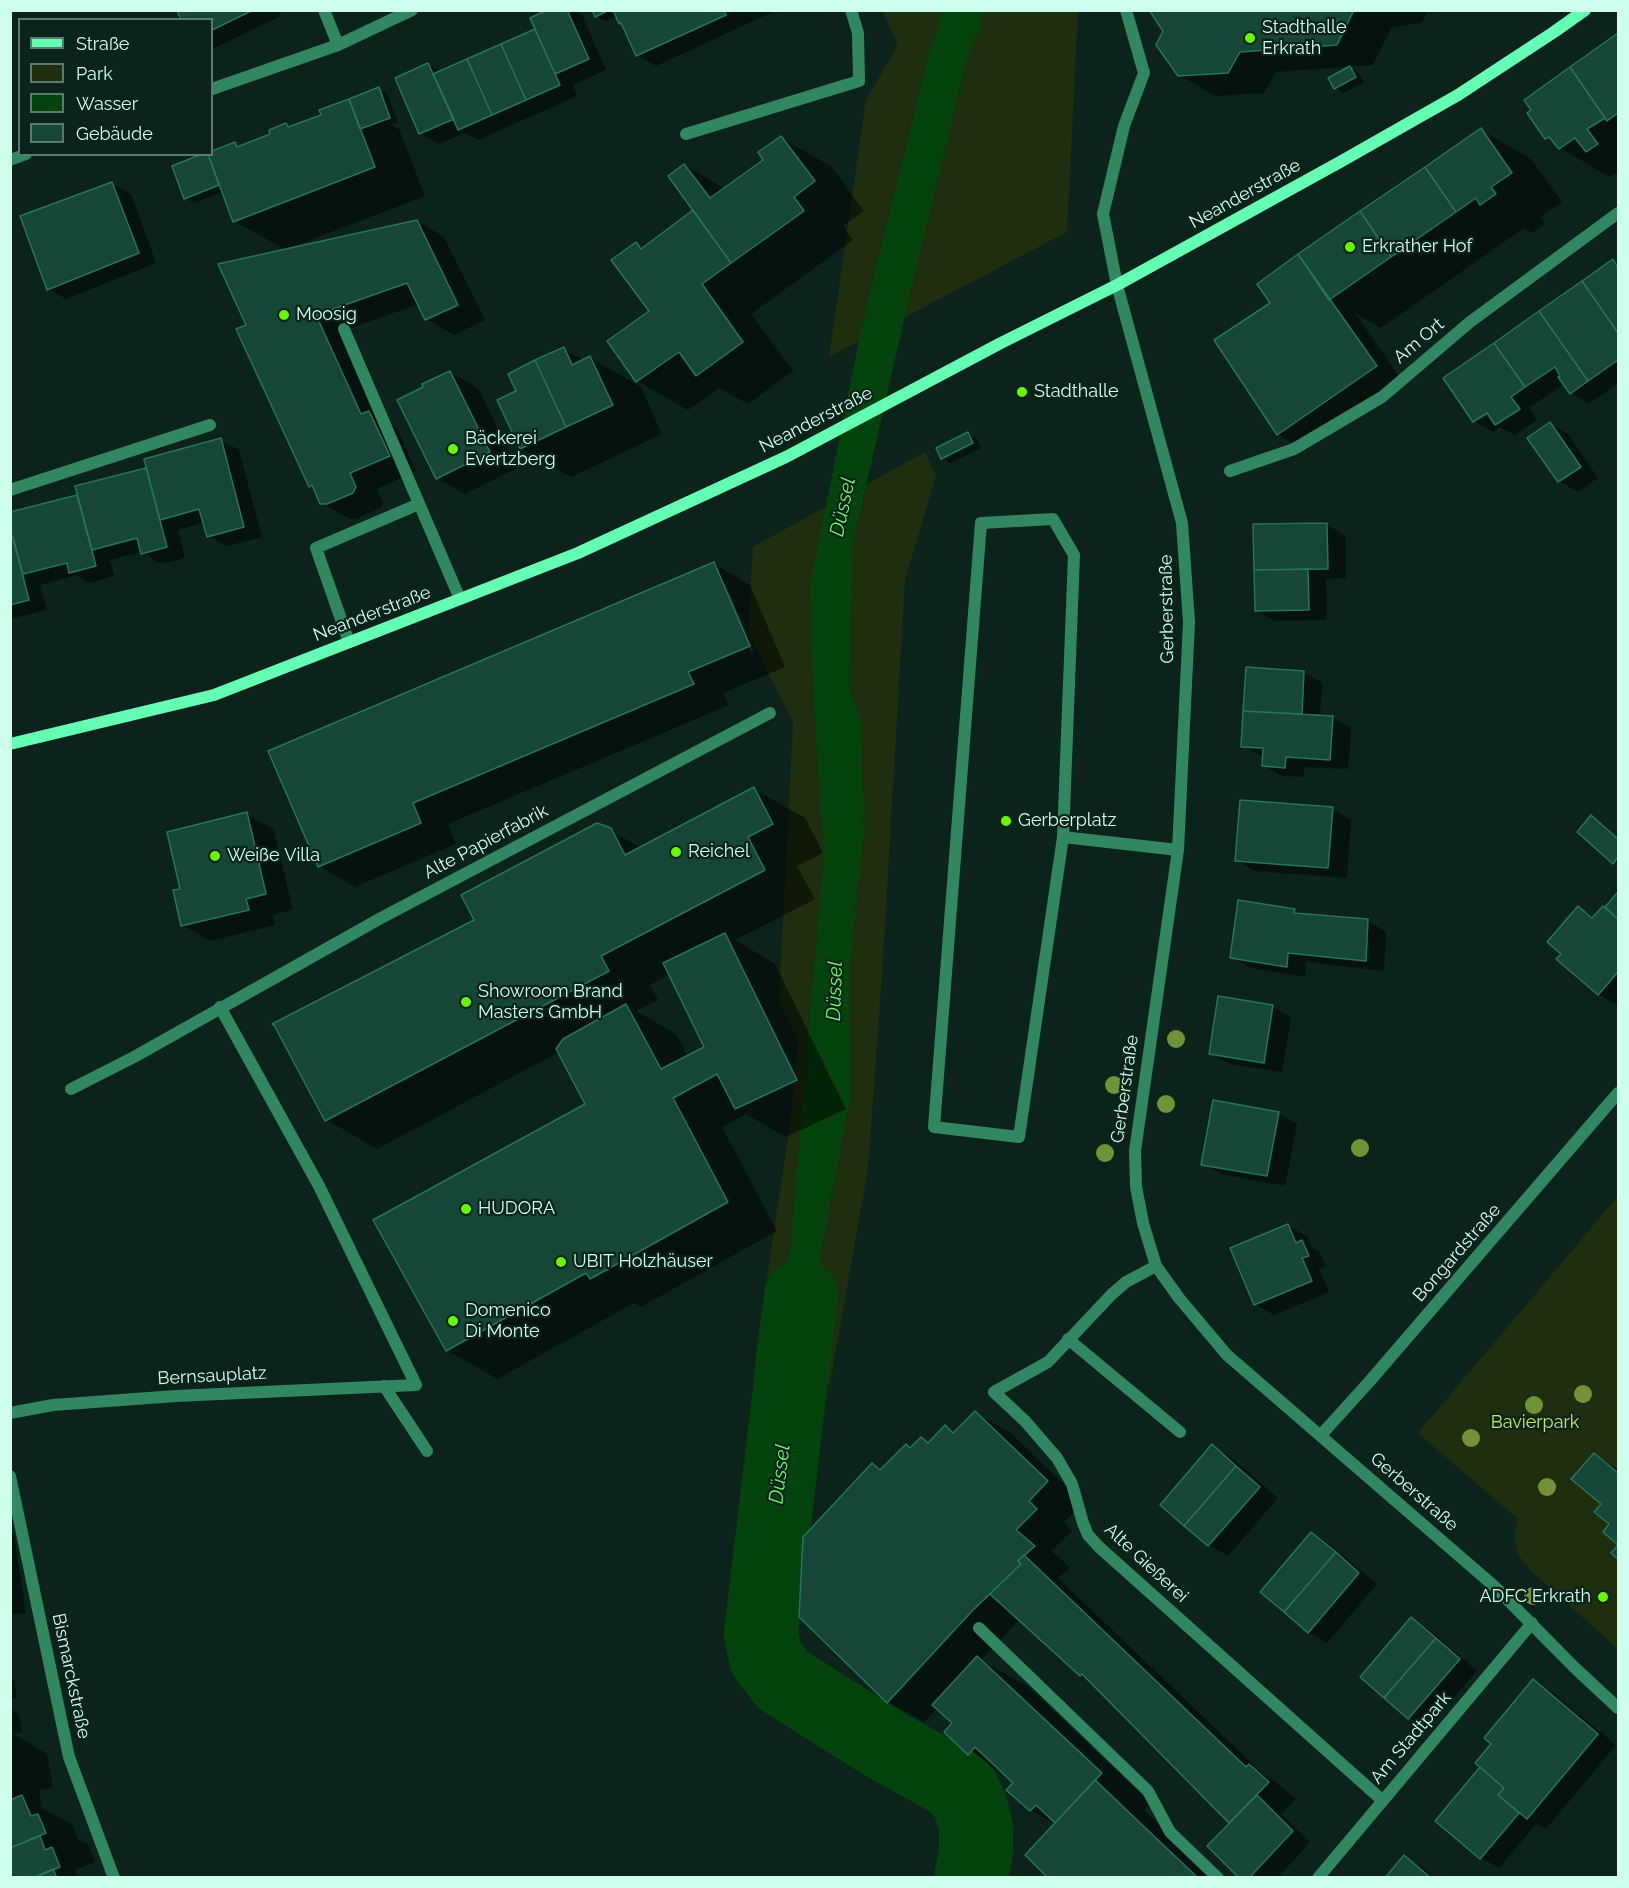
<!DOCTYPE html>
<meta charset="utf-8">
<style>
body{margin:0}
#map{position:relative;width:1629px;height:1888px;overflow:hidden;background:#0b231b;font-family:Raleway,sans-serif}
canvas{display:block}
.frame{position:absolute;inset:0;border:12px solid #ceffec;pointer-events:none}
.legend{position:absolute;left:18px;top:18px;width:195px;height:138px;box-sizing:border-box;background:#0b231b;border:2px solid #597b6f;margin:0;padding:8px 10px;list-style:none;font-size:18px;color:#ceffec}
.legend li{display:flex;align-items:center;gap:12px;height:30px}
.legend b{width:30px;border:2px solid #597b6f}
</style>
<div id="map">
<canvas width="1629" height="1888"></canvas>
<div class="frame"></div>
<ul class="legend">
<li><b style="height:8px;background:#65ffb4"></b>Straße</li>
<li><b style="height:16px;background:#1f2e0e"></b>Park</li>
<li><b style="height:16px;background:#04430c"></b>Wasser</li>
<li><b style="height:16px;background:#154637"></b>Gebäude</li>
</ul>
</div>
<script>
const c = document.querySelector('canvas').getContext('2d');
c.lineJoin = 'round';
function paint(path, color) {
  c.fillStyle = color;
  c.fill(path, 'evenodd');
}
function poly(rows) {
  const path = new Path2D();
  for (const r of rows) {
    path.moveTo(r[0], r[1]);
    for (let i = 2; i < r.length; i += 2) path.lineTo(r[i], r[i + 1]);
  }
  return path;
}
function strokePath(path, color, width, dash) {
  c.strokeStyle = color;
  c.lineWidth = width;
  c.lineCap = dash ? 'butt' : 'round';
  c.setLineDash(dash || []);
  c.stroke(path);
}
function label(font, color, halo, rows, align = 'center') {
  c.font = font + ' Raleway,sans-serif';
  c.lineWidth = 4.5;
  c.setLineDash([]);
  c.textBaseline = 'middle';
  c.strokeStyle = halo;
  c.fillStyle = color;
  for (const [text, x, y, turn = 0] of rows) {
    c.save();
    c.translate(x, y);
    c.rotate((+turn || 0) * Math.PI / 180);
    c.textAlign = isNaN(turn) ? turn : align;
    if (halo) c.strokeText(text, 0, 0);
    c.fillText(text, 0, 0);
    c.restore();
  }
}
paint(poly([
 [882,11,1078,11,1067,232,829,357,866,100,898,45],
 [925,452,936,476,905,580,882,975,868,1169,830,1384,754,1396,756,1351,789,1131,798,1041,779,1001,793,722,748,633,753,547],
 [1618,1196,1618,1649,1532,1572,1518,1555,1514,1535,1518,1519,1418,1433]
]), '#1f2e0e');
paint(poly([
 [943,11,985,11,966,62,907,307,852,547,849,688,861,721,864,829,850,964,850,1098,819,1263,805,1396,778,1396,824,850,815,731,810,586,861,330,928,56]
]), '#04430c');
paint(poly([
 [179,10,278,10,281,16,212,49,212,20],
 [551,10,574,10,582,15,606,70,573,85,577,96,478,140,465,133,439,144,420,133,428,64,441,72,537,30],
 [594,10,777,10,656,66,637,55,624,25,620,23,617,16,605,21,596,16],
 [1151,10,1428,10,1422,23,1392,27,1373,65,1276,72,1264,93,1216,96,1179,75,1165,30],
 [1618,35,1618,171,1610,177,1560,148,1557,144,1546,138,1533,110,1526,100],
 [1350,67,1359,73,1364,82,1344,93,1335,88],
 [378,89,387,94,398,122,391,125,399,129,425,196,292,247,293,249,417,221,444,237,485,320,454,335,427,319,419,304,342,331,383,420,397,428,416,471,377,489,383,504,381,508,356,519,350,519,322,503,315,489,310,486,248,326,286,250,234,221,223,192,194,203,185,198,206,154,212,154,212,152,235,144,240,147,272,135,286,124,291,128,323,116],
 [1481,130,1531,159,1562,202,1540,217,1545,224,1531,233,1524,228,1381,328,1355,313,1403,382,1306,450,1278,434,1272,303],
 [781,138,832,167,864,211,843,226,853,240,751,314,793,371,748,404,719,388,688,410,637,381,609,342,651,311,636,244,643,248,695,210,685,165,725,189,765,160],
 [112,184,131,194,156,263,66,299,48,289],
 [1613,261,1618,265,1618,383,1589,404,1571,393,1564,384,1529,408,1537,420,1515,435,1500,427,1493,432,1474,421,1445,379],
 [1492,408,1494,410,1480,420,1480,416],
 [564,349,585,361,590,358,641,387,662,434,571,477,521,448,518,392],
 [450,372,478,388,517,468,465,494,437,478],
 [1550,424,1568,434,1598,478,1578,492,1559,481],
 [968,434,977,439,981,448,951,463,942,458],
 [220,440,239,450,262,537,227,546,209,536,205,522,178,530,185,558,161,564,142,552,110,560,114,576,89,583,76,575,40,585,47,610,10,619,10,539,14,538,10,514,79,496,77,487,148,469],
 [1327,525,1345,535,1346,578,1326,579,1327,620,1275,621,1256,610],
 [714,564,750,585,785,667,723,693,729,705,448,824,456,844,355,887,319,866],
 [726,592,729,592,754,652,752,654],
 [1247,669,1304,672,1322,683,1320,716,1332,717,1351,728,1348,769,1304,767,1304,777,1282,776,1263,765,1264,757,1243,746],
 [754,789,805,818,823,853,797,866,815,899,735,940,775,964,846,1109,786,1137,746,1114,722,1127,777,1231,641,1307,634,1303,497,1379,447,1350,587,1104,559,1052,377,1149,327,1120,476,921,610,830,641,848],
 [670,974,706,1048,688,1057,676,1034,636,1011,658,1000,650,985],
 [1241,801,1333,809,1351,820,1347,878,1255,871,1236,860],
 [247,814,274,830,293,910,273,915,275,925,210,941,183,925,182,890],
 [1592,817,1600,822,1618,838,1618,865,1614,862],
 [1618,894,1618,1003,1617,1005,1598,994,1563,954,1579,908,1595,917],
 [1294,910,1302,915,1368,921,1386,932,1384,971,1306,962,1305,977,1250,968,1232,957],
 [1220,998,1273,1007,1291,1017,1282,1072,1229,1064,1211,1053],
 [1278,1113,1297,1124,1285,1186,1221,1174,1203,1164],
 [1288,1226,1307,1236,1311,1247,1320,1253,1326,1266,1319,1269,1329,1292,1274,1315,1255,1304],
 [975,1413,1011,1433,1083,1503,1064,1522,1072,1531,1051,1551,1070,1567,1058,1578,1262,1773,1276,1782,1296,1799,1281,1814,1310,1842,1278,1878,1241,1878,1232,1823,1090,1680,1081,1675,1020,1619,981,1660,1028,1687,1151,1803,1144,1810,1216,1878,1050,1878,1055,1824,1030,1810,1015,1783,1009,1777,969,1754,946,1732,954,1723,938,1708,924,1722,888,1702,873,1464,882,1470,912,1449,922,1439,930,1444,946,1427,956,1433],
 [1212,1446,1231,1457,1278,1498,1228,1556,1209,1545,1162,1504],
 [1594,1454,1618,1469,1618,1543,1605,1531,1611,1524,1603,1504],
 [10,1533,14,1535,26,1613,10,1615],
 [1312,1533,1330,1544,1377,1584,1327,1643,1308,1632],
 [1412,1619,1430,1630,1477,1671,1427,1728,1409,1718],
 [10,1678,14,1680,17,1698,10,1699],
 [1533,1681,1552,1692,1616,1745,1546,1829,1537,1823,1499,1868,1481,1858,1482,1767,1493,1744],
 [10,1703,12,1710,19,1714,22,1732,13,1734,47,1754,53,1787,39,1790,42,1805,38,1806,72,1825,78,1839,88,1844,95,1862,75,1870,77,1877,10,1878],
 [1404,1857,1423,1867,1435,1878,1387,1878]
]), '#0007');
strokePath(poly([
 [801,1296,761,1633,766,1658,783,1680,884,1744,949,1780,963,1791,971,1807,976,1828,976,1851,971,1878]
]), '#04430c', 74);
const building = poly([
 [177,10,253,10,212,30,212,20,181,20,177,10],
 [547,10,567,10,589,59,555,74,530,18,547,10],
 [592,10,609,10,595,17,592,10],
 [613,10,724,10,726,15,636,56,621,23,619,24,613,10],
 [1149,10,1354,10,1337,45,1240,52,1228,73,1178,76,1156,45,1163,31,1149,10],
 [535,29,560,85,526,100,501,44,535,29],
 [1618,33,1618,113,1607,121,1570,67,1618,33],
 [501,44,526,100,492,115,467,59,501,44],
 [467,59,492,115,458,130,433,74,467,59],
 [428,63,454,119,419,134,395,78,428,63],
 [1350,66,1356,77,1334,89,1328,78,1350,66],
 [1570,67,1605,118,1587,129,1598,144,1586,152,1575,138,1559,149,1549,137,1545,139,1527,113,1531,110,1524,100,1570,67],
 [379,87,390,118,360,129,349,99,379,87],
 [349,99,375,167,233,222,208,154,212,154,212,151,235,142,237,147,270,134,269,130,286,123,288,127,321,115,319,110,349,99],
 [1481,128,1512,173,1491,187,1496,194,1480,205,1476,198,1456,212,1425,167,1481,128],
 [781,136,815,181,794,197,804,211,731,263,668,176,684,164,710,198,763,160,758,152,781,136],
 [202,154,208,154,219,185,184,199,172,166,202,154],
 [1425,167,1456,212,1391,257,1360,211,1425,167],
 [112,182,139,253,47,290,20,216,112,182],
 [693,210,731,263,702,284,743,342,696,376,679,352,636,382,607,341,649,311,611,260,636,242,641,249,693,210],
 [1360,211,1391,257,1329,300,1298,254,1360,211],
 [417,220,458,305,425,320,407,283,316,315,361,414,369,411,390,456,350,473,356,487,353,493,327,504,320,504,312,485,309,487,236,329,246,325,218,264,417,220],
 [1298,254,1377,366,1277,435,1214,340,1270,303,1257,284,1298,254],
 [1613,259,1618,268,1618,333,1582,281,1613,259],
 [1582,281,1618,333,1618,360,1588,381,1539,311,1582,281],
 [1539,311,1588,381,1570,394,1558,377,1560,376,1555,367,1525,387,1494,343,1539,311],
 [1494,343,1525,387,1511,397,1520,409,1495,425,1487,413,1473,422,1443,378,1494,343],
 [564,347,572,365,590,356,613,405,566,427,535,360,564,347],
 [535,360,566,427,520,449,497,400,516,391,508,374,535,360],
 [450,371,490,452,436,479,397,400,423,387,422,384,450,371],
 [1550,422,1581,467,1558,482,1527,438,1550,422],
 [968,432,973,443,941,459,936,448,968,432],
 [221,438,244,527,207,537,199,509,160,520,144,459,221,438],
 [146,468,167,547,141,554,137,538,92,550,75,486,146,468],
 [77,495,96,566,69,573,67,563,23,574,10,529,10,512,77,495],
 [1327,523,1328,569,1254,570,1253,524,1327,523],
 [10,537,13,537,29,600,10,605,10,537],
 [714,562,750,646,688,672,694,684,413,803,421,823,318,867,268,751,714,562],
 [1308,569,1309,610,1255,611,1254,570,1308,569],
 [1246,667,1304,671,1302,714,1243,711,1246,667],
 [1243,711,1333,716,1330,760,1286,757,1285,768,1262,766,1263,748,1241,747,1243,711],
 [754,787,773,824,748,837,765,870,601,956,609,971,325,1121,274,1025,272,1024,474,920,461,895,597,823,611,828,625,855,754,787],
 [1240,800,1333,807,1328,868,1235,861,1240,800],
 [247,812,266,894,246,899,249,910,181,926,173,890,180,889,167,832,247,812],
 [1591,815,1618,839,1618,857,1613,864,1577,832,1591,815],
 [1618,892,1618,919,1605,907,1618,892],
 [1238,900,1295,909,1294,913,1368,919,1366,961,1288,953,1287,967,1230,958,1238,900],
 [1578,906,1592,918,1603,906,1618,919,1618,972,1598,995,1556,959,1561,954,1547,942,1578,906],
 [725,933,797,1080,735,1109,717,1074,673,1098,728,1202,590,1279,586,1273,446,1351,373,1220,585,1104,556,1049,563,1039,626,1004,661,1069,704,1047,663,963,725,933],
 [1218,996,1273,1005,1264,1063,1209,1054,1218,996],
 [1213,1100,1279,1112,1267,1176,1201,1165,1213,1100],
 [1288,1224,1296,1243,1302,1240,1309,1256,1302,1258,1312,1281,1254,1305,1230,1248,1288,1224],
 [975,1411,1048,1481,1029,1501,1037,1509,1016,1530,1035,1546,1018,1561,1021,1564,972,1611,887,1703,799,1617,803,1537,872,1463,880,1470,906,1444,910,1448,921,1437,928,1443,945,1425,953,1433,975,1411],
 [1212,1444,1236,1466,1184,1526,1160,1505,1212,1444],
 [1594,1453,1618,1473,1618,1559,1611,1553,1618,1545,1603,1532,1609,1524,1594,1512,1601,1504,1571,1479,1594,1453],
 [1236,1466,1260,1487,1208,1546,1184,1526,1236,1466],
 [1311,1532,1336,1552,1284,1612,1260,1592,1311,1532],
 [1336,1552,1359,1573,1308,1633,1284,1612,1336,1552],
 [1024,1555,1246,1767,1249,1764,1269,1782,1229,1823,1082,1674,1080,1676,990,1594,1021,1564,1018,1561,1024,1555],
 [1411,1617,1436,1638,1384,1698,1360,1677,1411,1617],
 [1436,1638,1460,1659,1408,1719,1384,1698,1436,1638],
 [977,1656,1102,1773,1055,1823,1036,1805,1030,1811,1006,1790,1013,1783,975,1747,968,1755,944,1732,952,1723,932,1705,977,1656],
 [1533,1679,1598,1734,1527,1819,1498,1795,1504,1788,1475,1763,1491,1744,1484,1738,1533,1679],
 [1480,1767,1504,1788,1498,1795,1519,1813,1480,1859,1435,1821,1480,1767],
 [1095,1780,1198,1878,1048,1878,1025,1855,1095,1780],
 [22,1795,31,1816,38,1814,46,1833,10,1848,10,1800,22,1795],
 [1257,1795,1293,1831,1249,1878,1239,1878,1207,1846,1257,1795],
 [40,1836,45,1850,52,1847,60,1867,33,1878,10,1878,10,1848,40,1836],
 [1404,1855,1431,1878,1385,1878,1404,1855],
 [53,1869,57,1878,33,1878,53,1869]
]);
paint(building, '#154637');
strokePath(building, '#25755c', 1.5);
strokePath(poly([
 [686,134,859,81,858,33,851,10],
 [1117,285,1103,214,1124,126,1144,73,1126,10],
 [344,329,460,599],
 [10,490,210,425],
 [1053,519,1074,555,1063,837,1019,1137,934,1127,981,523,1053,519],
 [349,642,316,548,419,504],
 [1063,837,1178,850],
 [1068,1339,1180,1432],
 [979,1628,1148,1791,1170,1832,1218,1878]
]), '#31875f', 12);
strokePath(poly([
 [324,10,338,45],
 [212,89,338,45,412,10],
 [10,160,26,154],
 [1117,285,1182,523,1189,622,1178,850,1135,1151,1136,1187,1143,1223,1156,1266,1179,1298,1227,1355,1494,1586,1574,1667,1618,1708],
 [1230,471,1294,449,1382,397,1470,322,1618,213],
 [71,1089,134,1057,381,918,770,713],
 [1156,1266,1126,1282,1111,1295,1048,1362,994,1392,1025,1421,1057,1458,1072,1484,1083,1523,1088,1535,1099,1547,1382,1800],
 [384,1386,427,1451],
 [10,1413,53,1405,176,1396,416,1385,319,1186,220,1007],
 [1321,1435,1369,1382,1618,1093],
 [10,1476,69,1757,114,1878],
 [1318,1878,1532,1623]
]), '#31875f', 12);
strokePath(poly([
 [10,744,214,695,578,553,786,457,999,344,1117,285,1340,162,1458,95,1554,32,1585,10]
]), '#65ffb4', 12);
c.fillStyle = '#719236';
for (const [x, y] of [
 [1176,1039],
 [1114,1085],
 [1166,1104],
 [1360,1148],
 [1105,1153],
 [1583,1394],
 [1534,1405],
 [1471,1438],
 [1547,1487],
 [1533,1596]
]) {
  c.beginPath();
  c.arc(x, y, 9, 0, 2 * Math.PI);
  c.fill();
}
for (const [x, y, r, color] of [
 [1250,38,6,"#65f900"],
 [1350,247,6,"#65f900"],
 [284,315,6,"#65f900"],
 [1022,392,6,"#65f900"],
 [453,449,6,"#65f900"],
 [1006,821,6,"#65f900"],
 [676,852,6,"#65f900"],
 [215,856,6,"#65f900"],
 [466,1002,6,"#65f900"],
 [466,1209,6,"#65f900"],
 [561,1262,6,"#65f900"],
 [453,1321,6,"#65f900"],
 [1603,1597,6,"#65f900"]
]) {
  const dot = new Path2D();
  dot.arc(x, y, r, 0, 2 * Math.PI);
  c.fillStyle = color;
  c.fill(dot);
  strokePath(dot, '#0b231b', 2);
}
label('18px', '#ceffec', '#0b231b', [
 ["Stadthalle",1262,28],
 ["Erkrath",1262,49],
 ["Erkrather Hof",1362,247],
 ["Moosig",296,315],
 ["Stadthalle",1034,392],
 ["Bäckerei",465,439],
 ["Evertzberg",465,460],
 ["Gerberplatz",1018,821],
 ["Reichel",688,852],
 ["Weiße Villa",227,856],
 ["Showroom Brand",478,992],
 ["Masters GmbH",478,1013],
 ["HUDORA",478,1209],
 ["UBIT Holzhäuser",573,1262],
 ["Domenico",465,1311],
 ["Di Monte",465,1332],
 ["ADFC Erkrath",1591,1597,"right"]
], 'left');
label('18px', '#ceffec', '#0b231b', [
 ["Neanderstraße",1245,194,-29],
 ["Am Ort",1419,341,-40],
 ["Neanderstraße",816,420,-27],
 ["Gerberstraße",1167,609,-91],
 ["Neanderstraße",372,614,-21],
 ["Alte Papierfabrik",486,842,-28],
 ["Gerberstraße",1125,1089,-82],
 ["Bongardstraße",1457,1253,-49],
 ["Bernsauplatz",212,1376,-3],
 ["Gerberstraße",1414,1492,41],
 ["Alte Gießerei",1146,1563,43],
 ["Bismarckstraße",71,1676,78],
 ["Am Stadtpark",1411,1738,-50]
]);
label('18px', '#c5ec4d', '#0b231b', [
 ["Bavierpark",1535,1423]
]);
label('italic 20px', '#63ff5c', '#0b231b', [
 ["Düssel",843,507,-78],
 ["Düssel",835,991,-88],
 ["Düssel",780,1474,-83]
]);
</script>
